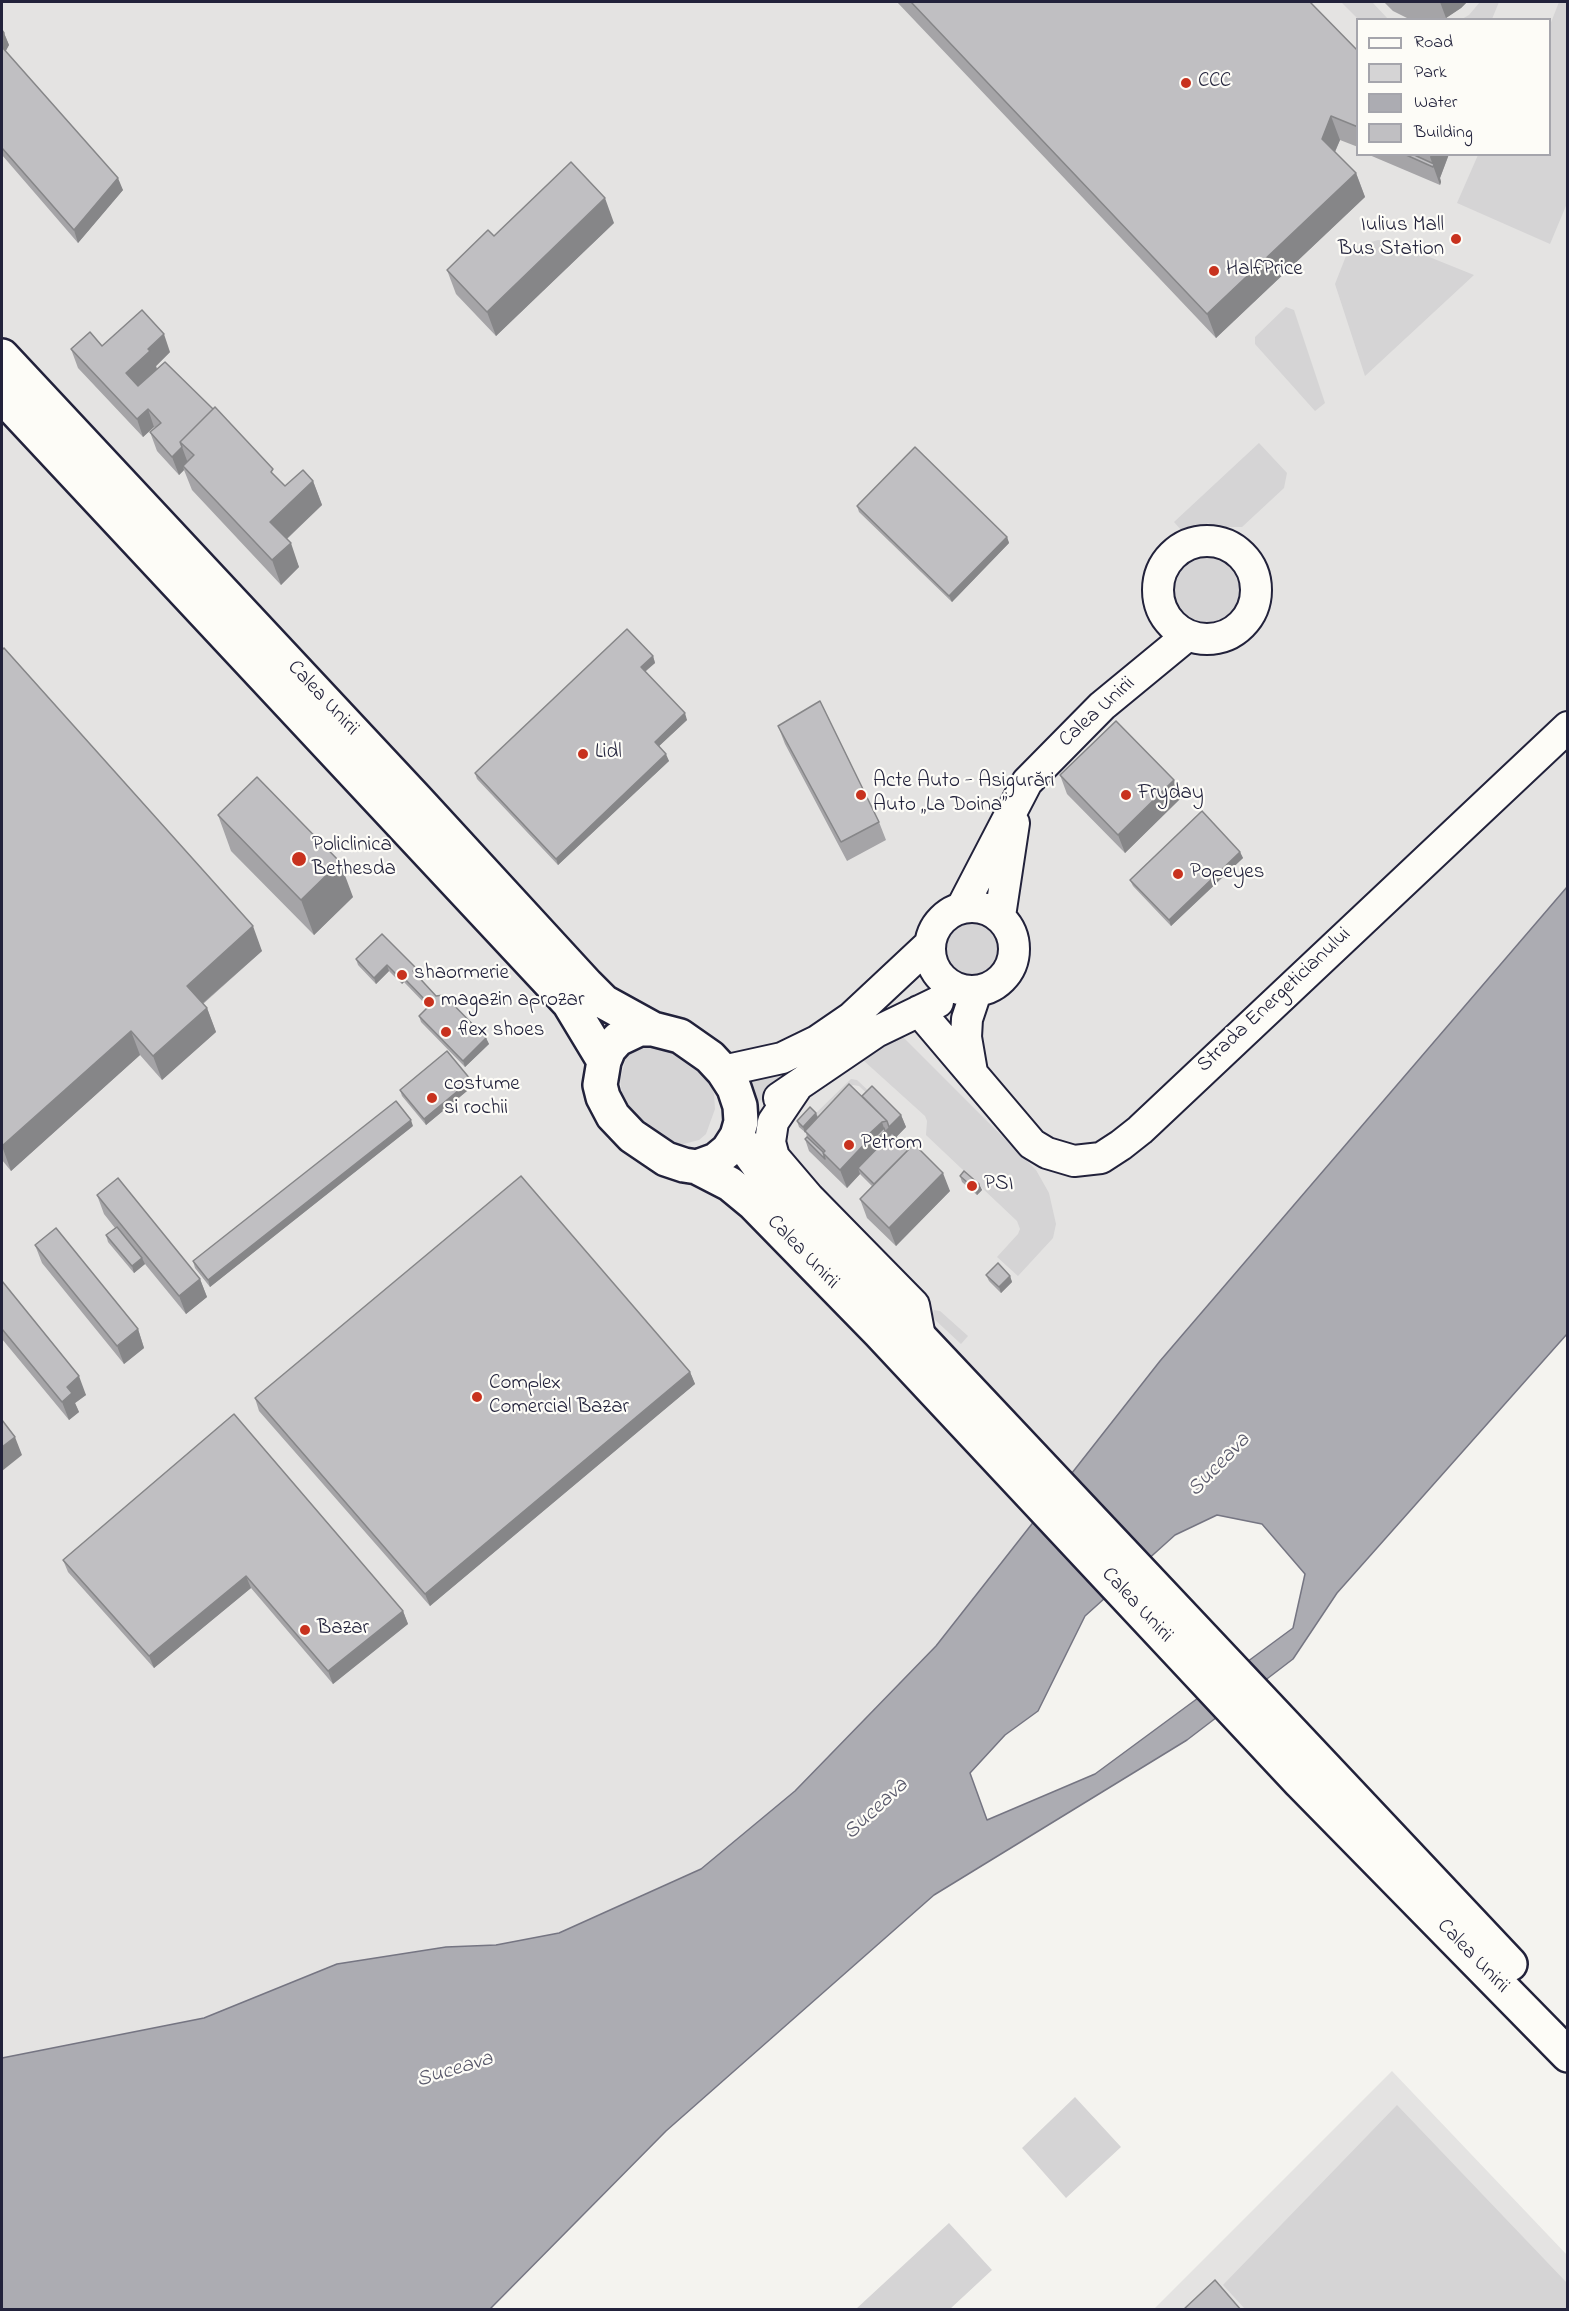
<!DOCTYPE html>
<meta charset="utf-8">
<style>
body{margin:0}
#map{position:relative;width:1569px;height:2311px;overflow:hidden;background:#f4f3ef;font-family:"Indie Flower",sans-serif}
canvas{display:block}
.frame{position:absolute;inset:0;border:3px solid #22223b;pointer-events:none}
.legend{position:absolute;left:1356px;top:18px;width:195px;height:138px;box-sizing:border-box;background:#fdfcf7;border:2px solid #a5a5ac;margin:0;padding:8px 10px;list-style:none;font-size:18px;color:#22223b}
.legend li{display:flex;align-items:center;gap:12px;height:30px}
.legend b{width:30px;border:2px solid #a5a5ac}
</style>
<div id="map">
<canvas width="1569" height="2311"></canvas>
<div class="frame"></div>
<ul class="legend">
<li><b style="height:8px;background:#fdfcf7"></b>Road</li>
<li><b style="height:16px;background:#d5d4d5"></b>Park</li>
<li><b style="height:16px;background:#acacb2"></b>Water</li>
<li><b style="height:16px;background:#c0bfc2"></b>Building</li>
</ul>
</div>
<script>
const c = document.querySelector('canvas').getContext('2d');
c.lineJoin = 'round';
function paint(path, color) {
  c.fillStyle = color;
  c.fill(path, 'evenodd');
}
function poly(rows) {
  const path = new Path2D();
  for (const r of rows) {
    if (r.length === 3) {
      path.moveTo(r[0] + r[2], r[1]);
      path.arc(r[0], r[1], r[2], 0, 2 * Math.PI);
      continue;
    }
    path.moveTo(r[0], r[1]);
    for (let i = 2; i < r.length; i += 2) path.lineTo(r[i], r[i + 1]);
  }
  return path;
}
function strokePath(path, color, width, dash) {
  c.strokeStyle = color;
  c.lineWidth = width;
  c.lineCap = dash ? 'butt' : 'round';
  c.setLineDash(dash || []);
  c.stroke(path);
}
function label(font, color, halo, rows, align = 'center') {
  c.font = font + ' "Indie Flower",sans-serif';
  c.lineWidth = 4.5;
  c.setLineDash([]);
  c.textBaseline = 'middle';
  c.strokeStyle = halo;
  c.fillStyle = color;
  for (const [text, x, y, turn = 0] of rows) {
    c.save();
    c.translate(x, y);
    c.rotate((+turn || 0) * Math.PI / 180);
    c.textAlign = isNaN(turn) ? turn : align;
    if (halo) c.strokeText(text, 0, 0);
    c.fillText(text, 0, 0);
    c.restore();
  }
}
paint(poly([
 [2,2,1567,2,1567,887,1160,1361,936,1646,795,1791,700,1869,559,1933,496,1945,446,1947,337,1964,204,2018,2,2058],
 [1358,20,1550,20,1550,154,1358,154],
 [1392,2071,1567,2255,1567,2309,1153,2310]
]), '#e4e3e2');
paint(poly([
 [1341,2,1372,2,1388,19,1358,19],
 [1480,2,1499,2,1492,19,1462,19,1469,15],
 [1559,2,1568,2,1568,201,1550,244,1457,203,1478,155,1550,154,1550,25],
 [1378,240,1392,242,1474,275,1365,376,1335,284,1346,256,1364,244],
 [1286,307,1294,310,1325,403,1315,411,1255,344,1255,337],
 [1259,443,1287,473,1284,488,1242,527,1214,527,1208,523,1195,533,1183,532,1174,522],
 [1207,590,35],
 [972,949,40],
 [890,1035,900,1035,905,1039,1036,1170,1049,1193,1056,1224,1053,1238,1018,1276,997,1257,1018,1234,1020,1229,1017,1221,926,1135,927,1121,925,1116,863,1060],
 [659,1045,674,1050,701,1068,710,1082,714,1094,715,1109,706,1134,699,1140,680,1145,669,1142,645,1125,631,1111,622,1094,620,1080,626,1058,636,1049,646,1046],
 [803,1064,770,1094,749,1108,740,1078,755,1080,772,1076],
 [851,1079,857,1080,876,1098,874,1100,859,1086,853,1085,818,1119,814,1115],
 [934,1310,940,1311,968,1336,961,1344,932,1317],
 [1075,2097,1121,2147,1066,2198,1022,2148],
 [1397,2105,1567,2283,1567,2309,1245,2309,1223,2285],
 [949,2223,992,2270,950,2309,856,2309]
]), '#d5d4d5');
const water = poly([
 [1567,887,1567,1334,1337,1593,1293,1659,1187,1740,934,1895,666,2131,490,2309,2,2310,2,2058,204,2018,337,1964,446,1947,496,1945,559,1933,701,1869,795,1791,936,1646,1160,1361,1567,887],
 [1217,1515,1262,1524,1305,1574,1293,1628,1095,1774,987,1820,970,1773,1005,1735,1038,1711,1085,1616,1175,1535,1217,1515]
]);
paint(water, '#acacb2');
strokePath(water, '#757582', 1.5);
const minor = poly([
 [1207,590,49],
 [972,949,42],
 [962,907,1027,782,1102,706,1187,636],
 [1000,916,1014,823],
 [919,1011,1032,1144,1047,1153,1074,1161,1101,1158,1121,1145,1140,1130,1568,727],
 [723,1071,782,1058,817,1041,852,1017,929,945],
 [972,1072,966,1037,967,1019,976,992],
 [796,1088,773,1122,770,1142,774,1157,809,1198,914,1305,920,1337],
 [779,1098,876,1032,938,1002]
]);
const major = poly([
 [2,356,416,799,587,985,604,1002,653,1029],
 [2,396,569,1003,604,1061],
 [639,1029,653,1029,680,1036,710,1057,723,1071,734,1088,740,1106,741,1122,737,1136,728,1150,716,1160,697,1167,684,1165,666,1159,632,1136,613,1116,603,1097,600,1085,604,1061,609,1049,618,1039,639,1029],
 [737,1136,761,1169,1510,1964],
 [697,1167,730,1184,753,1203,879,1332,1300,1782,1568,2055]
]);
strokePath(minor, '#22223b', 34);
strokePath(major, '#22223b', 38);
strokePath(minor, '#fdfcf7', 30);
strokePath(major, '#fdfcf7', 33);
paint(poly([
 [897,2,1310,2,1358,51,1358,147,1340,140,1335,152,1356,173,1365,197,1216,338],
 [1384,2,1467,2,1461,8,1446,18,1438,20,1409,19,1393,11],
 [2,30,4,33,9,45,5,52,123,190,78,243,2,155],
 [1367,154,1449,154,1440,178,1441,182,1440,185],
 [614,223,496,336,456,294,447,270],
 [102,346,170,352,156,366,157,369,285,486,313,481,322,505,287,539,299,567,281,585,192,490,184,470,179,475,157,451,150,432,155,428,154,427,143,437,78,368,71,349],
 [857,506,1007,537,1009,543,952,602,859,512],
 [2,650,262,951,203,1004,207,1008,216,1032,162,1080,140,1055,11,1171,2,1160],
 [653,656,655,663,645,672,687,720,659,746,669,761,558,865,477,779,475,773],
 [778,726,879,822,886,840,847,861,785,744],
 [1060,775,1174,780,1180,799,1125,853,1067,794],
 [218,815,353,897,314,935,231,851],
 [1240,852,1243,858,1171,926,1133,886,1130,880],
 [356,959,416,968,418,974,417,975,436,996,486,1038,489,1044,465,1067,421,1022,419,1016,428,1007,404,982,402,984,389,971,376,984,358,965],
 [473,1086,426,1125,402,1096,400,1090],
 [862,1096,901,1115,906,1127,896,1137,950,1191,896,1246,867,1218,860,1199,872,1186,860,1174,847,1188,809,1151,805,1139,807,1137,806,1133,799,1127,797,1121,816,1113,818,1117],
 [413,1126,210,1287,195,1268,193,1261],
 [960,1176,979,1184,982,1190,977,1195,962,1182],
 [97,1195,200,1279,207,1297,186,1314,145,1264,134,1273,108,1242,106,1235,115,1228,104,1214],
 [35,1245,138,1329,144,1348,124,1364,42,1263],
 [986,1275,1010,1276,1012,1282,1001,1293,989,1281],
 [2,1281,86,1395,75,1403,79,1412,69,1420,2,1339],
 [690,1372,695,1384,430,1606,259,1411,255,1398],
 [234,1414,403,1611,408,1624,333,1684,251,1588,154,1668,68,1572,63,1560]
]), '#a5a4a7');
paint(poly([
 [1440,2,1467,2,1461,8,1446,18],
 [4,33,9,45,3,56,2,52,2,38],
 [1331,116,1340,140,1330,163,1322,139],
 [1431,154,1449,154,1440,178,1441,182,1440,185,1430,157],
 [1356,173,1365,197,1216,338,1207,314],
 [118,178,123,190,78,243,74,230],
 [605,198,614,223,496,336,487,312],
 [164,334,170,352,156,366,157,370,133,391,126,373,148,349],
 [148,409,154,427,143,437,137,419],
 [182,447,189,466,183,466,184,470,179,475,172,457],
 [313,481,322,505,279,546,270,522],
 [1007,537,1009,543,952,602,949,596],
 [291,543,299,567,281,585,272,560],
 [653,656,655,663,643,673,641,667],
 [685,713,687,720,657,748,655,742],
 [666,754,669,761,558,865,556,859],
 [1174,780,1180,799,1125,853,1118,835],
 [1240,852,1243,858,1171,926,1169,920],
 [340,862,353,897,314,935,301,900],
 [253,926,262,951,195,1010,187,986],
 [387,965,389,971,376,984,374,978],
 [416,968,418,974,415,977,413,971],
 [402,976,404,982,402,984,400,978],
 [207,1008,216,1032,162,1080,153,1056],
 [131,1031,140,1055,11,1171,2,1146],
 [486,1038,489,1044,465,1067,463,1061],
 [471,1080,473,1086,426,1125,424,1119],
 [816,1113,818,1119,805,1131,805,1133,803,1127],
 [901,1115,906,1127,879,1155,874,1142,879,1155,858,1168,860,1174,847,1188,840,1170,869,1134,882,1122,885,1131],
 [411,1120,413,1126,210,1287,208,1280],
 [943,1173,950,1191,896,1246,889,1228],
 [979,1184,982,1190,977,1195,975,1189],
 [142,1258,145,1264,134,1273,132,1266],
 [1010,1276,1012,1282,1001,1293,999,1287],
 [200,1279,207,1297,186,1314,179,1296],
 [138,1329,144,1348,124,1364,117,1346],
 [690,1372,695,1384,430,1606,425,1594],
 [79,1376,86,1395,75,1403,79,1412,69,1420,62,1402,67,1387],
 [15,1437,22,1455,2,1471,2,1447],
 [246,1576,251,1588,154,1668,149,1656],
 [403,1611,408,1624,333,1684,328,1671]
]), '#868688');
const building = poly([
 [911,2,1310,2,1358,51,1358,127,1331,116,1322,139,1356,173,1207,314,911,2],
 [2,30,4,33,2,38,2,30],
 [2,47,118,178,74,230,2,148,2,47],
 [1404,154,1412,154,1434,164,1433,167,1404,154],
 [571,162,605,198,487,312,447,270,488,230,494,236,571,162],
 [142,310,164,334,148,349,150,351,126,373,138,386,165,362,213,409,180,442,182,447,172,457,150,432,161,423,148,409,137,419,71,349,90,332,102,346,142,310],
 [215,407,273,469,271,472,285,486,303,470,313,481,270,522,291,543,272,560,183,466,194,455,180,442,215,407],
 [915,447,1007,537,949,596,857,506,915,447],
 [627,629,653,656,641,667,685,713,655,742,666,754,556,859,475,773,627,629],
 [4,648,253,926,187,986,207,1008,153,1056,131,1031,2,1146,2,650,4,648],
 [820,701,879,822,841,842,778,726,820,701],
 [1116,721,1174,780,1118,835,1060,775,1116,721],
 [257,777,340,862,301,900,218,815,257,777],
 [1202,811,1240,852,1169,920,1130,880,1202,811],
 [382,934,416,968,413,971,436,996,444,995,486,1038,463,1061,419,1016,430,1005,402,976,400,978,387,965,374,978,356,959,382,934],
 [447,1051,471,1080,424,1119,400,1090,447,1051],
 [849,1084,887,1121,882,1122,869,1134,872,1136,840,1170,823,1153,825,1151,805,1131,849,1084],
 [872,1086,901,1115,889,1127,887,1121,862,1096,872,1086],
 [396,1101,411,1120,208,1280,193,1261,396,1101],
 [810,1107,816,1113,803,1127,797,1121,810,1107],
 [884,1128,885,1131,874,1142,873,1139,884,1128],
 [892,1133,909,1149,874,1184,858,1168,892,1133],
 [807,1137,823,1152,825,1159,805,1139,807,1137],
 [914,1144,943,1173,889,1228,860,1199,914,1144],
 [964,1171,979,1184,975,1189,960,1176,964,1171],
 [521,1176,690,1372,425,1594,255,1398,521,1176],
 [118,1178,200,1279,179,1296,97,1195,118,1178],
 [117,1227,142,1258,132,1266,106,1235,117,1227],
 [56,1228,138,1329,117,1346,35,1245,56,1228],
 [998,1263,1010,1276,999,1287,986,1275,998,1263],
 [2,1281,79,1376,67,1387,72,1393,62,1402,2,1329,2,1281],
 [234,1414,403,1611,328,1671,246,1576,149,1656,63,1560,234,1414],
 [2,1420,15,1437,2,1447,2,1420],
 [1215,2280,1241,2310,1183,2310,1215,2280]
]);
paint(building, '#c0bfc2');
strokePath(building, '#868688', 1.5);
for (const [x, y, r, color] of [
 [1186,83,6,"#c8321e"],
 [1456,239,6,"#c8321e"],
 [1214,271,6,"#c8321e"],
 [583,754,6,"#c8321e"],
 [861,795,6,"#c8321e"],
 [1126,795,6,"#c8321e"],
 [299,859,8,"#c8321e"],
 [1178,874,6,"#c8321e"],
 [402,975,6,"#c8321e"],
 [429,1002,6,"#c8321e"],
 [446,1032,6,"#c8321e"],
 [432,1098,6,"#c8321e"],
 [849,1145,6,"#c8321e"],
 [972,1186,6,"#c8321e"],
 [477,1397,6,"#c8321e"],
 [305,1630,6,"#c8321e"]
]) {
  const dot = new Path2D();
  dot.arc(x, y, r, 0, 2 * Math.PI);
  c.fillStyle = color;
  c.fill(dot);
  strokePath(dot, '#fdfcf7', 2);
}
label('21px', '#22223b', '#fdfcf7', [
 ["CCC",1198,83],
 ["Iulius Mall",1444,227,"right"],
 ["Bus Station",1444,251,"right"],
 ["HalfPrice",1226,271],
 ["Lidl",595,754],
 ["Acte Auto - Asigurări",873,783],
 ["Auto „La Doina”",873,807],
 ["Fryday",1138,795],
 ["Policlinica",312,847],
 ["Bethesda",312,871],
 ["Popeyes",1190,874],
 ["shaormerie",414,975],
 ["magazin aprozar",441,1002],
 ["flex shoes",458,1032],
 ["costume",444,1086],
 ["si rochii",444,1110],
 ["Petrom",861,1145],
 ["PSI",984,1186],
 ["Complex",489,1385],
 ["Comercial Bazar",489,1409],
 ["Bazar",317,1630]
], 'left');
label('21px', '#22223b', '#fdfcf7', [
 ["Calea Unirii",322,699,47],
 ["Calea Unirii",1098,713,-42],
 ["Strada Energeticianului",1275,1001,-43],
 ["Calea Unirii",802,1253,46],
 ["Calea Unirii",1136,1606,47],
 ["Calea Unirii",1472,1957,46]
]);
label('italic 22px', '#59596b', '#fdfcf7', [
 ["Suceava",1220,1466,-46],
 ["Suceava",877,1810,-43],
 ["Suceava",455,2071,-17]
]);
</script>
